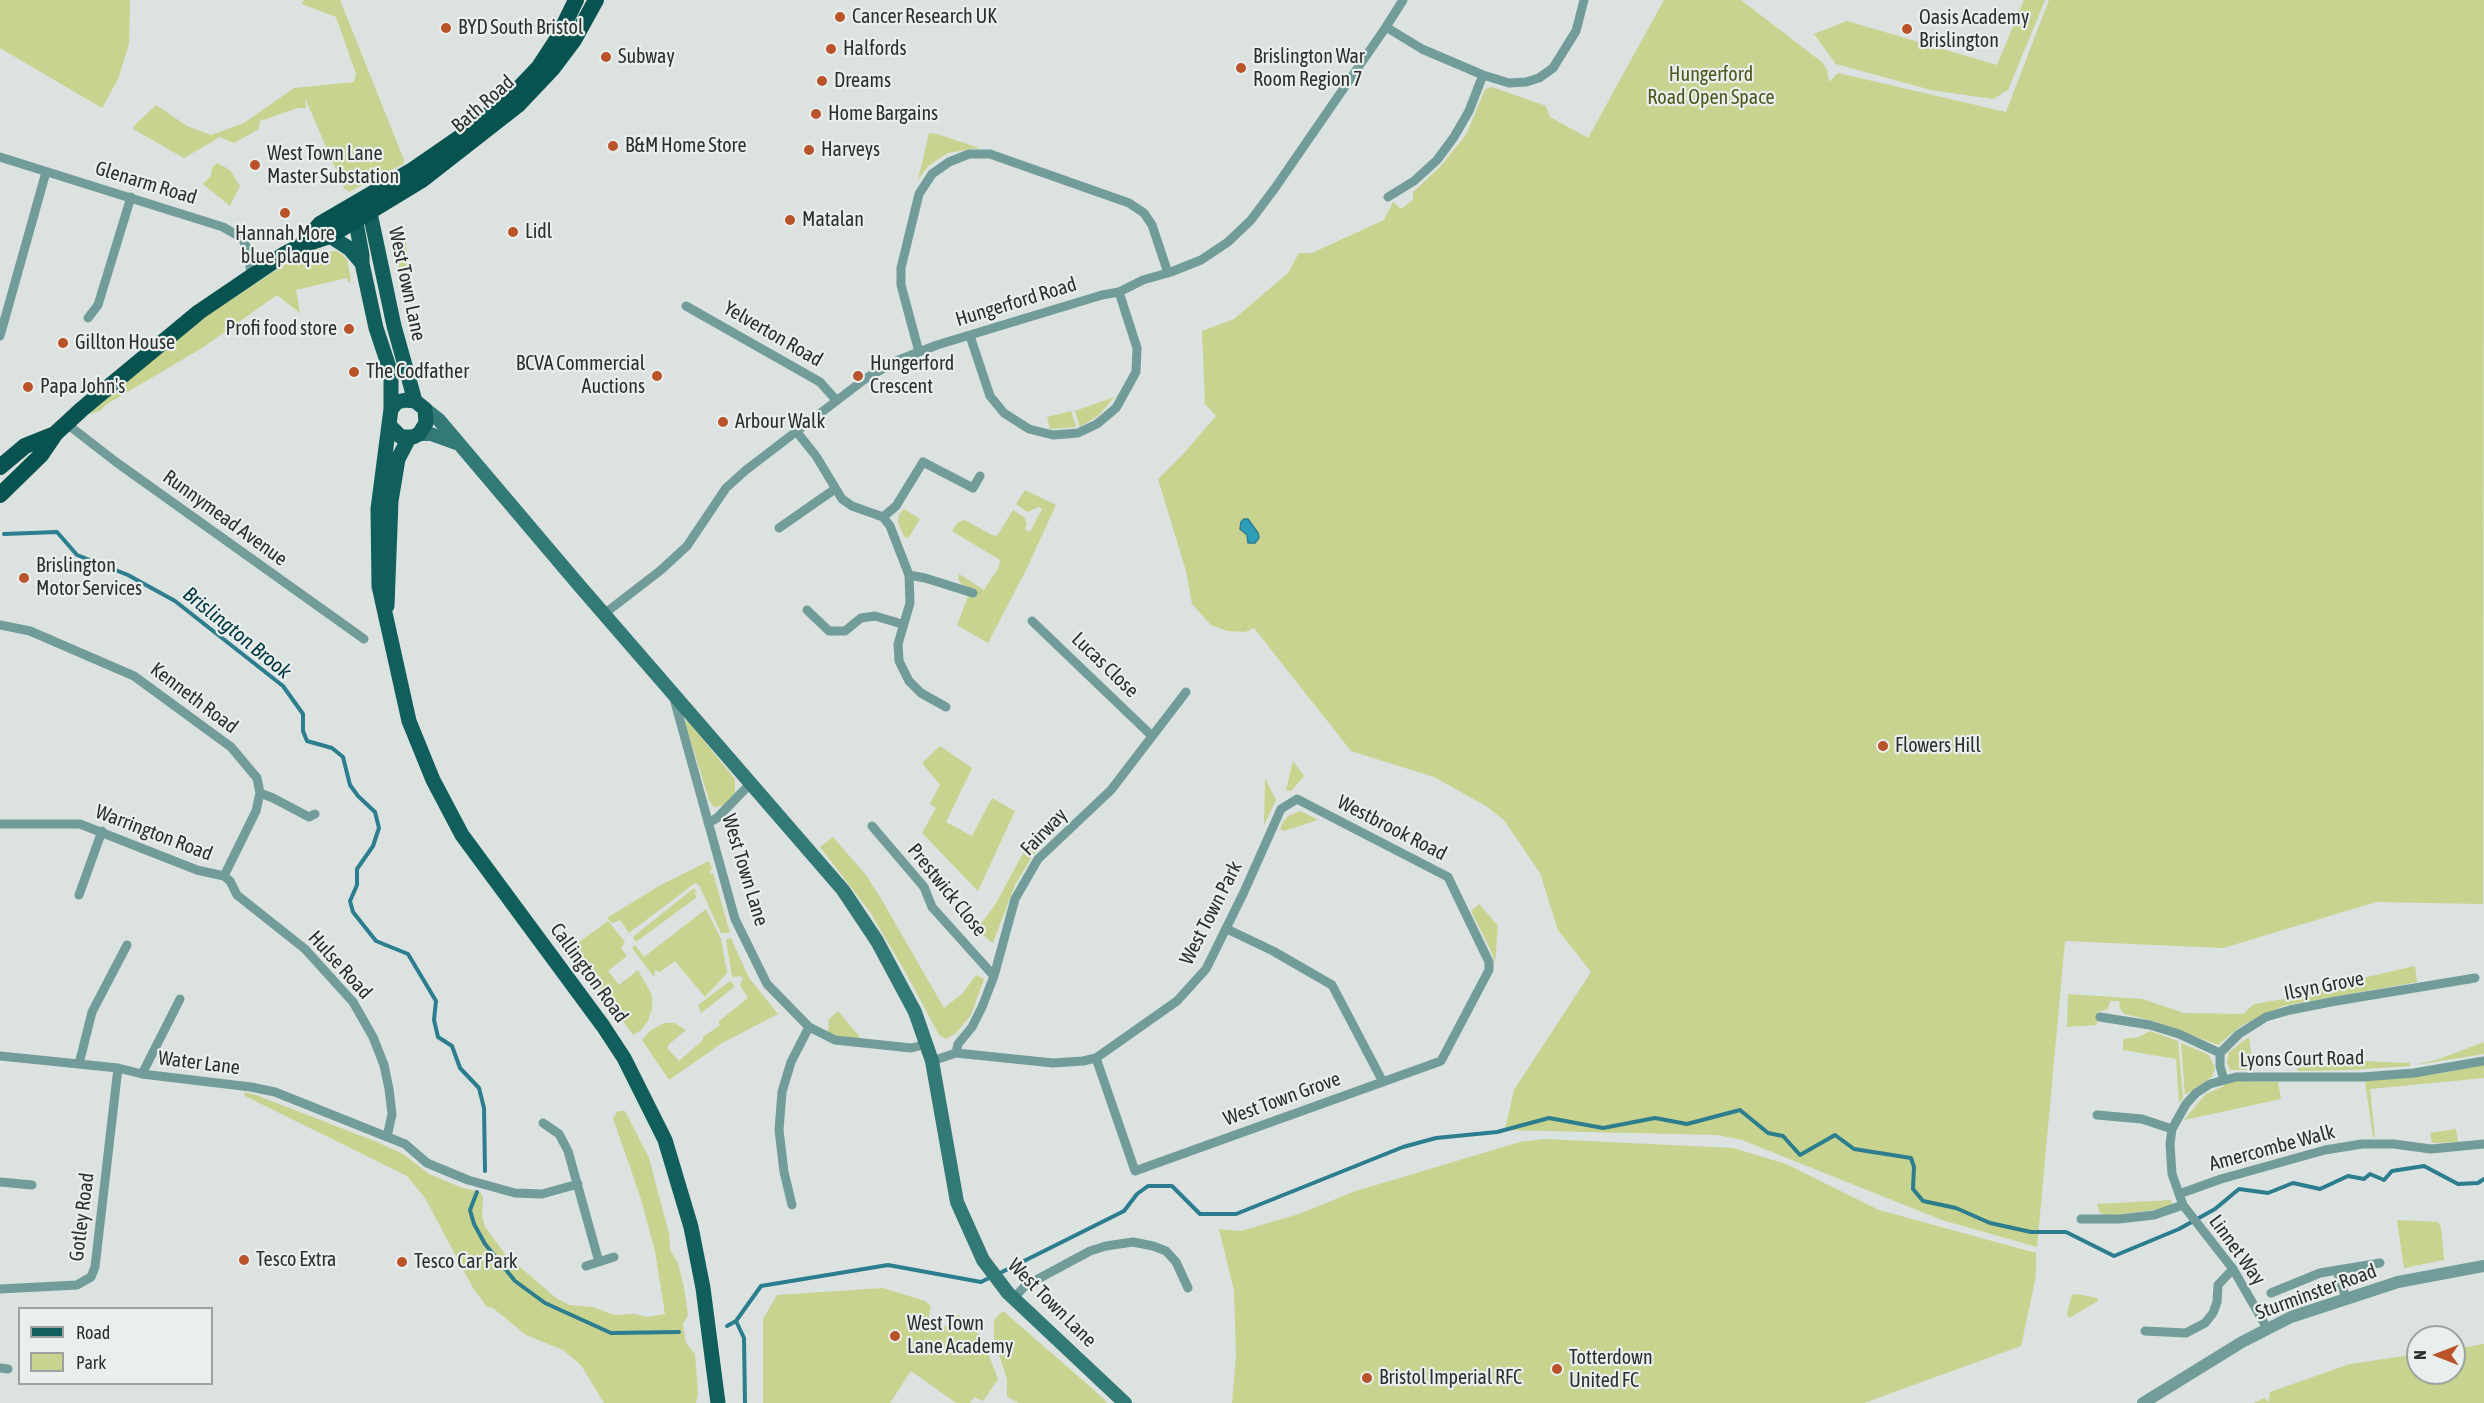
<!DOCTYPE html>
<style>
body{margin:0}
#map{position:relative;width:2484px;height:1403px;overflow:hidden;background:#dbe2df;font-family:"Asap Condensed",sans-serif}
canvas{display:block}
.legend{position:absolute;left:18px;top:1307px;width:195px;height:78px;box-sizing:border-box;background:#e8efec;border:2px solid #9da2a0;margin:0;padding:8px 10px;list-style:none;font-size:18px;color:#2c2f2e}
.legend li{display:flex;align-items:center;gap:12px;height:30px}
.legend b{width:30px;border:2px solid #9da2a0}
.north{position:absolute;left:2406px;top:1325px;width:60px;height:60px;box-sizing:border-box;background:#e8efec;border:2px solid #9da2a0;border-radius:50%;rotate:270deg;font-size:16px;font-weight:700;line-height:24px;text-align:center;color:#2c2f2e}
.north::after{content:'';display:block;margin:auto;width:21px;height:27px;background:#ba532a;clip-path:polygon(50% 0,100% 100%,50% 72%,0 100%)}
</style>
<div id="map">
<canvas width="2484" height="1403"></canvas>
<ul class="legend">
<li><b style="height:8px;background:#115f5c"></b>Road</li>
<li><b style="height:16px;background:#c7d38e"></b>Park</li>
</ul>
<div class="north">N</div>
</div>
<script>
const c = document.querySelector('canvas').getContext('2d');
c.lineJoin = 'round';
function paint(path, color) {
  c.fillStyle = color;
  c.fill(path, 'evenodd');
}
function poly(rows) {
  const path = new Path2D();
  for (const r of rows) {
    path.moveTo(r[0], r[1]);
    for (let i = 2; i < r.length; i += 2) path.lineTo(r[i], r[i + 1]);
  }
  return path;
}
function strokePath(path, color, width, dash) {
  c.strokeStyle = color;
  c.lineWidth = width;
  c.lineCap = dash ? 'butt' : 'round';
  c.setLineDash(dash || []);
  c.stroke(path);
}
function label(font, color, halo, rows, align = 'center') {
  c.font = font + ' "Asap Condensed",sans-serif';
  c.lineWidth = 4.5;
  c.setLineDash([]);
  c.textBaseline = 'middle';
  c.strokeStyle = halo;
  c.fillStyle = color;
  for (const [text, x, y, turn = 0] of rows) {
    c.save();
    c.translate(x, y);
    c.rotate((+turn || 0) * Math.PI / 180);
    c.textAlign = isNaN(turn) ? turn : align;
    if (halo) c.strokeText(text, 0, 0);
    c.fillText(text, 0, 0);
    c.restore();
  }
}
paint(poly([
 [0,0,130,0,129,44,118,79,102,108,0,48],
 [304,0,340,0,404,160,403,164,349,192,344,188,305,98,306,108,298,108,260,121,259,129,234,143,220,137,184,158,133,129,134,126,156,105,187,126,211,135,244,123,294,88,354,82,356,74,336,17,302,4],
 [1664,0,1741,0,1823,63,1827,70,1829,82,1838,73,2006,112,2049,0,2484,0,2483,904,2376,902,2223,948,2065,941,2037,1247,1942,1220,1742,1140,1718,1135,1505,1130,1514,1090,1591,972,1558,930,1540,873,1504,820,1486,806,1434,777,1351,751,1254,628,1245,632,1227,631,1211,625,1192,604,1186,571,1158,479,1185,452,1216,416,1205,404,1202,331,1234,319,1288,273,1299,253,1312,253,1384,220,1393,202,1401,209,1413,200,1413,192,1439,168,1466,135,1485,89,1492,87,1546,106,1550,117,1588,138],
 [2024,0,2045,0,2008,90,1993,99,1931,90,1836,64,1814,34,1847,21,1997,65],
 [929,133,937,134,979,148,948,153,928,166,918,180],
 [217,163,230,170,240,186,230,206,203,184,211,176,212,168],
 [404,227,409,269,400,270,389,232],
 [319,249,321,249,320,252,336,251,342,254,347,259,351,280,348,283,347,278,296,290,300,313,277,295,202,348,107,404,100,411,89,414,192,325,286,264],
 [1114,397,1099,415,1080,427,1075,411],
 [1071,411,1076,427,1050,429,1047,417],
 [1025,490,1056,505,1026,570,988,643,957,625,968,596,975,598,977,590,962,585,958,578,959,574,984,590,999,567,1000,560,952,531,957,523,965,520,992,535,997,536,1013,510,1024,517,1027,523,1025,529,1030,532,1042,509,1039,507,1027,512,1016,504],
 [904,509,920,519,909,537,905,538,898,523,899,515],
 [687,720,735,779,735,792,725,805,714,807,709,800,685,722],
 [940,746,972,768,946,822,972,836,992,798,1015,811,978,891,922,833,936,808,930,804,940,785,922,763],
 [1293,761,1304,776,1291,791,1286,790],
 [1265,778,1276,800,1264,825],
 [1301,811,1318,820,1284,831,1280,829,1283,822,1288,816],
 [1034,833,1046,840,1033,855,1015,885,993,943,976,930,995,905],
 [833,837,866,875,883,902,944,1008,963,993,976,975,984,979,971,1015,956,1033,946,1039,939,1035,906,973,870,912,820,847],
 [709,861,712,869,709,872,711,874,713,873,730,933,721,933,699,885,695,883,629,933,620,920,612,923,607,918,659,886],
 [694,888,698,894,693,892,697,897,636,942,633,937],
 [1479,904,1498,926,1495,963,1491,951,1471,911],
 [706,909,721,939,727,973,705,997,675,961,660,972,655,970,654,977,632,948,635,945,644,957],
 [608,921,625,942,621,948,627,956,608,971,619,985,638,970,652,995,652,1009,648,1021,641,1030,633,1035,571,951,571,948],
 [731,938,749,978,778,1014,722,1043,669,1080,642,1040,650,1031,664,1023,674,1023,686,1030,668,1045,668,1049,679,1061,703,1040,703,1037,720,1025,718,1022,748,998,740,985,743,978,740,976,732,977,726,940],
 [2415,966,2417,982,2283,1006,2241,1026,2218,1045,2154,1021,2124,1014,2120,1009,2119,1001,2110,1001,2108,1009,2098,1012,2097,1025,2067,1027,2068,994,2142,999,2184,1013,2243,1014,2254,1004,2301,996,2311,990],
 [730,981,734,985,733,988,701,1013,698,1005],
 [838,1011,859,1036,860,1039,828,1035,829,1019],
 [2150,1031,2178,1041,2183,1098,2179,1103,2176,1059,2123,1050,2123,1039,2139,1037],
 [2249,1037,2253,1070,2230,1070,2227,1062,2229,1052],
 [2484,1042,2484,1054,2415,1065,2436,1060],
 [2181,1043,2209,1055,2215,1068,2212,1077,2185,1095],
 [2360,1061,2410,1063,2410,1066,2349,1070,2298,1071,2297,1068],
 [2484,1065,2484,1078,2370,1089,2375,1137,2373,1137,2365,1081,2442,1073],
 [2233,1081,2278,1082,2281,1099,2184,1120,2206,1094,2224,1086,2224,1083],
 [244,1092,256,1095,377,1142,403,1154,429,1174,460,1187,480,1192,483,1197,482,1216,485,1227,505,1254,556,1298,569,1305,593,1307,614,1315,635,1314,647,1317,665,1314,655,1251,641,1199,613,1118,618,1111,625,1111,649,1158,669,1234,670,1250,678,1263,684,1288,688,1315,683,1324,686,1343,695,1354,698,1393,696,1403,604,1403,581,1365,563,1350,526,1335,493,1308,487,1307,473,1288,425,1198,407,1176,245,1096],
 [2456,1129,2458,1142,2432,1143,2430,1133],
 [1545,1139,1733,1148,1786,1164,1879,1210,2036,1253,2036,1276,2021,1346,1864,1403,1232,1403,1236,1355,1234,1291,1219,1229,1241,1231,1299,1214,1353,1192,1520,1142],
 [2171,1200,2172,1206,2167,1208,2106,1216,2100,1213,2097,1204],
 [2397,1220,2438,1222,2441,1227,2444,1260,2404,1268],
 [883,1288,925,1301,931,1306,928,1321,940,1331,958,1315,982,1337,998,1379,983,1401,974,1397,970,1403,956,1403,911,1371,890,1403,763,1403,763,1319,777,1295],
 [2077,1294,2097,1298,2098,1301,2069,1318,2067,1313,2072,1295],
 [1003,1311,1086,1383,1108,1403,1019,1403,1007,1397,1007,1379,994,1340,994,1320],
 [2484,1344,2484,1403,2253,1403,2264,1398,2269,1402,2270,1392,2350,1364,2418,1354,2418,1373,2454,1373,2454,1349]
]), '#c7d38e');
const water = poly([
 [1244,519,1248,519,1258,533,1259,538,1255,543,1248,543,1247,535,1240,529,1241,522,1244,519]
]);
paint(water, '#2c9eb7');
strokePath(water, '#2c7d8e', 1.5);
strokePath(poly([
 [4,534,57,532,77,555,128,575,175,601,283,686,303,714,303,731,307,741,332,748,343,757,350,785,358,796,375,812,379,828,373,846,357,869,357,885,350,901,353,912,376,941,408,954,436,1001,434,1020,438,1037,452,1046,460,1068,479,1088,484,1108,485,1171],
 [477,1192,470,1210,474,1224,485,1244,515,1281,545,1303,611,1333,679,1332],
 [998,1274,1124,1211,1137,1194,1148,1186,1172,1186,1200,1214,1236,1214,1403,1147,1436,1138,1497,1132,1549,1118,1603,1128,1655,1118,1687,1124,1740,1110,1768,1133,1783,1136,1800,1155,1835,1135,1854,1149,1911,1158,1914,1167,1913,1189,1923,1201,1956,1208,1990,1223,2031,1232,2066,1232,2114,1256,2179,1229,2215,1209,2239,1189,2268,1193,2293,1183,2320,1189,2348,1176,2364,1179,2370,1174,2384,1180,2392,1171,2424,1166,2458,1184,2478,1183,2484,1179],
 [736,1321,744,1338,745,1403],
 [727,1326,736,1321,761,1286,888,1265,981,1282,991,1277]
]), '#2c7d8e', 4);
strokePath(poly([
 [1386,27,1422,49,1483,75,1509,83,1526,82,1539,78,1553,68,1576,31,1584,0],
 [0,157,223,227,242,238,248,250,251,275],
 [1388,197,1414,181,1437,160,1454,137,1469,111,1483,75],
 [686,306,820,382,836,400],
 [88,318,98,305,131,197],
 [0,336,46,172],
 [970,336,990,396,1004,413,1029,429,1053,435,1078,433,1097,424,1116,408,1136,372,1137,348,1119,292],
 [919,352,901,285,901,268,919,194,932,174,949,162,969,154,990,154,1129,203,1144,213,1152,225,1168,273],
 [67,424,116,462,364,639],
 [796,431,816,456,842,499,852,506,883,517,890,526,909,575,910,603,898,644,899,661,909,681,921,693,946,707],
 [883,517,896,506,923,462,973,488,980,476],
 [779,528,835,489],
 [909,575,925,578,973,593],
 [807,610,829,631,845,631,861,618,875,616,902,624],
 [604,614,661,570,687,546,726,488,746,470,865,379,896,361,937,345,1102,295,1119,292,1143,280,1171,272,1201,260,1228,242,1251,220,1275,188,1386,27,1403,0],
 [1032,621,1152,736],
 [0,625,30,631,134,676,231,747,257,778,260,793,256,811,224,876],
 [673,695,735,919,767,984,809,1027,835,1040,911,1048,927,1044],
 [260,793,273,798,309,817,315,814],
 [708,823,717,818,751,783],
 [0,824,80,824,197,870,224,876],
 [872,826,924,887,932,907,994,976],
 [224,876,230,881,237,895,305,949,353,1002,373,1037,384,1065,389,1089,392,1114,387,1137],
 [79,895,102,831],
 [1227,929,1273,951,1332,985,1383,1082],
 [2100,1017,2150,1025,2179,1034,2220,1053],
 [956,1053,958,1044,972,1027,982,1007,994,976,1015,899,1038,859,1111,790,1186,692],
 [0,1056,118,1068,142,1074,251,1087,275,1092,405,1144,427,1163,468,1180,515,1193,542,1194,578,1184],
 [932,1061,956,1053,1053,1063,1083,1061,1096,1058,1177,1001,1206,969,1243,894,1281,809,1297,799,1448,877,1489,962,1489,970,1441,1061,1135,1171,1096,1058],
 [79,1064,92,1012,127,945],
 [142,1074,180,999],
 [2224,1080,2220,1066,2220,1053,2239,1034,2266,1017,2290,1010,2336,1001,2475,978],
 [2097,1115,2142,1119,2172,1129],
 [543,1123,559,1134,568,1151,599,1262],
 [0,1182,32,1185],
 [2179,1194,2221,1179,2325,1150,2362,1144,2394,1144,2431,1149,2484,1144],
 [792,1205,784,1172,779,1130,782,1092,791,1062,809,1027],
 [2081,1219,2119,1219,2154,1215,2183,1205],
 [586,1266,614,1257],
 [2337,1271,2346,1298],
 [0,1289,77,1285,91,1277,95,1267,118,1068],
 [2271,1293,2320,1273,2380,1263],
 [1014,1298,1025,1286,1090,1251,1106,1246,1133,1242,1153,1246,1166,1251,1176,1262,1188,1288],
 [2267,1328,2233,1269,2183,1205,2172,1174,2170,1144,2172,1129,2186,1104,2196,1093,2210,1084,2236,1077,2363,1077,2414,1073,2484,1061],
 [2145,1331,2186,1333,2205,1323,2213,1313,2217,1302,2218,1285,2233,1269],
 [0,1368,8,1369]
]), '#719c99', 9);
strokePath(poly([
 [2143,1403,2242,1342,2291,1317,2398,1282,2484,1266]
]), '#719c99', 12);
strokePath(poly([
 [425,409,439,420,578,584,843,890,877,941,915,1012,932,1061,957,1202,983,1260,1008,1293,1125,1403],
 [419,434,431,434,456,443]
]), '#337a77', 14);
strokePath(poly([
 [359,206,370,213,394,326,415,401],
 [356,210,356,222,362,255,362,263,376,328,391,373,391,409],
 [330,236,350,249,362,263],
 [390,426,401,437,413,437,419,434,426,423,425,409,415,401,406,400,397,402,391,409,378,509,379,586,409,721,433,780,462,835,603,1026,624,1058,665,1140,691,1227,703,1288,718,1403],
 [387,606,391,501,398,459,409,438]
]), '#115f5c', 15);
strokePath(poly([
 [302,244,320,224,411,171,466,133,520,87,539,67,556,41,576,0],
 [0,467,25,446,55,434],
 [0,495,41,455,56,433,82,409,199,312,283,255,300,246,330,236,422,180,518,105,553,68,574,40,596,0]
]), '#085350', 16);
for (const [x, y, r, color] of [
 [840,17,6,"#ba532a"],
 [446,28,6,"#ba532a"],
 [1907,29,6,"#ba532a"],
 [831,49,6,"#ba532a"],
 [606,57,6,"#ba532a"],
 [1241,68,6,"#ba532a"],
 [822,81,6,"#ba532a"],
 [816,114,6,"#ba532a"],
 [613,146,6,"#ba532a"],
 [809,150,6,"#ba532a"],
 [255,165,6,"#ba532a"],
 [285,213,6,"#ba532a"],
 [790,220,6,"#ba532a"],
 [513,232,6,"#ba532a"],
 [349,329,6,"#ba532a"],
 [63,343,6,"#ba532a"],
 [354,372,6,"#ba532a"],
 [657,376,6,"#ba532a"],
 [858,376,6,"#ba532a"],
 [28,387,6,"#ba532a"],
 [723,422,6,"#ba532a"],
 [24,578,6,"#ba532a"],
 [1883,746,6,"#ba532a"],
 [244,1260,6,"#ba532a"],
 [402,1262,6,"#ba532a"],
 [895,1336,6,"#ba532a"],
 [1557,1369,6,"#ba532a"],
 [1367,1378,6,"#ba532a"]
]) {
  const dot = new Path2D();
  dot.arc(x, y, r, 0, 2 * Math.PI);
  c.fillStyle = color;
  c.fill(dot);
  strokePath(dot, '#e8efec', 2);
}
label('20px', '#2c2f2e', '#e8efec', [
 ["Cancer Research UK",852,17],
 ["Oasis Academy",1919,18],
 ["Brislington",1919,41],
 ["BYD South Bristol",458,28],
 ["Halfords",843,49],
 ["Subway",618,57],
 ["Brislington War",1253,57],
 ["Room Region 7",1253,80],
 ["Dreams",834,81],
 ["Home Bargains",828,114],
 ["B&M Home Store",625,146],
 ["Harveys",821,150],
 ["West Town Lane",267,154],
 ["Master Substation",267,177],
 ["Matalan",802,220],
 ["Lidl",525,232],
 ["Hannah More",285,234,"center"],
 ["blue plaque",285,257,"center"],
 ["Profi food store",337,329,"right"],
 ["Gillton House",75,343],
 ["BCVA Commercial",645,364,"right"],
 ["Auctions",645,387,"right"],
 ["Hungerford",870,364],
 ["Crescent",870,387],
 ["The Codfather",366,372],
 ["Papa John's",40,387],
 ["Arbour Walk",735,422],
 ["Brislington",36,566],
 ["Motor Services",36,589],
 ["Flowers Hill",1895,746],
 ["Tesco Extra",256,1260],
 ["Tesco Car Park",414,1262],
 ["West Town",907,1324],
 ["Lane Academy",907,1347],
 ["Totterdown",1569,1358],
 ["United FC",1569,1381],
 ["Bristol Imperial RFC",1379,1378]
], 'left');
label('20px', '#4f561c', '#e8efec', [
 ["Hungerford",1711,75],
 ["Road Open Space",1711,98]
]);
label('20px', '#2c2f2e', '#e8efec', [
 ["Bath Road",483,104,-41],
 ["Glenarm Road",146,183,17],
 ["West Town Lane",407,284,78],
 ["Hungerford Road",1016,302,-17],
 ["Yelverton Road",773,334,30],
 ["Runnymead Avenue",225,518,36],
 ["Lucas Close",1105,665,44],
 ["Kenneth Road",194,698,37],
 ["Westbrook Road",1392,828,27],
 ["Fairway",1044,832,-46],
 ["Warrington Road",154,833,21],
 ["West Town Lane",745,870,73],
 ["Prestwick Close",947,890,51],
 ["West Town Park",1211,913,-63],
 ["Hulse Road",340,965,48],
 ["Callington Road",589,973,54],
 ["Ilsyn Grove",2324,986,-11],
 ["Lyons Court Road",2302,1059,-1],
 ["Water Lane",199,1063,7],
 ["West Town Grove",1282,1099,-20],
 ["Amercombe Walk",2272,1148,-15],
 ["Gotley Road",82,1217,-83],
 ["Linnet Way",2237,1250,54],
 ["Sturminster Road",2316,1292,-20],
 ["West Town Lane",1052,1303,45]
]);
label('italic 21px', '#033742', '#e8efec', [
 ["Brislington Brook",237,633,39]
]);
</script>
